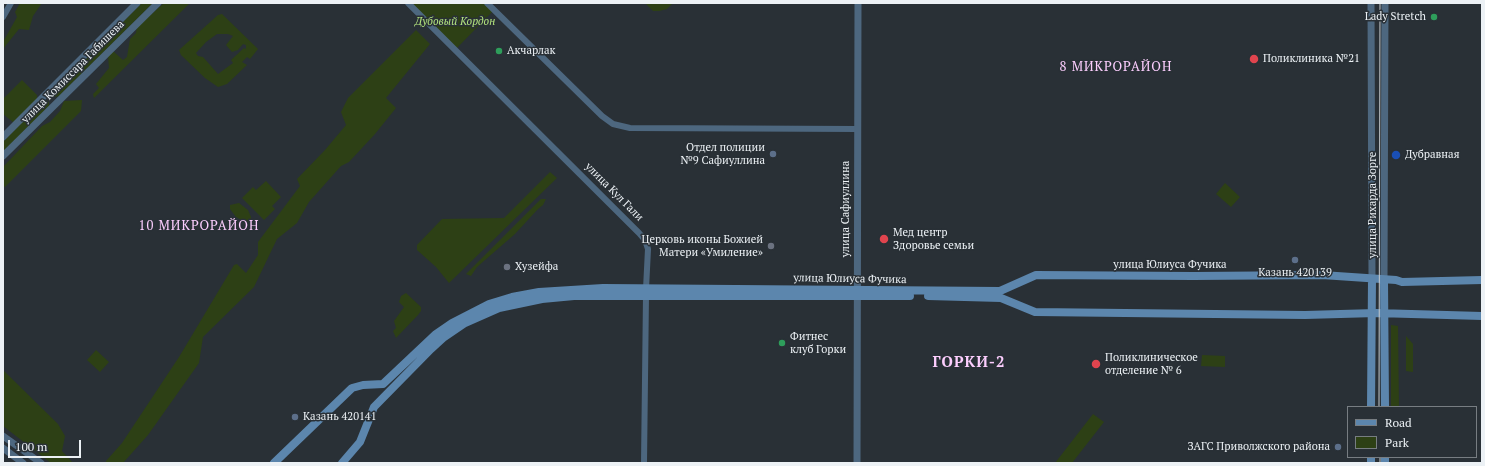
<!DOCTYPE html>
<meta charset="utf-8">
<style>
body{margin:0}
#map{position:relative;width:1485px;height:466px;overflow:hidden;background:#293036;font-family:"PT Serif",serif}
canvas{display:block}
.frame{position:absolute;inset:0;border:4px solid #ecf1f5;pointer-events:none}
.legend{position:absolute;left:1347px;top:406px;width:130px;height:52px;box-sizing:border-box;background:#293036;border:1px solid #777d82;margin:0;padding:5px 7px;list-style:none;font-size:12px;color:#ecf1f5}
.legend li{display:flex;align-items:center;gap:8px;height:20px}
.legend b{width:20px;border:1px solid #777d82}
.scale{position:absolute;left:8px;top:440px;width:73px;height:18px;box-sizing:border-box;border:2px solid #ecf1f5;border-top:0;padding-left:5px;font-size:12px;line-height:14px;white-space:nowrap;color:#ecf1f5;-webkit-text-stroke:3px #293036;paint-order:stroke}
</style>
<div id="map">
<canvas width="1485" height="466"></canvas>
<div class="frame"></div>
<ul class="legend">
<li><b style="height:5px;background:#5c86ad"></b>Road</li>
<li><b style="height:11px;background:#2d4015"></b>Park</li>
</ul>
<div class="scale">100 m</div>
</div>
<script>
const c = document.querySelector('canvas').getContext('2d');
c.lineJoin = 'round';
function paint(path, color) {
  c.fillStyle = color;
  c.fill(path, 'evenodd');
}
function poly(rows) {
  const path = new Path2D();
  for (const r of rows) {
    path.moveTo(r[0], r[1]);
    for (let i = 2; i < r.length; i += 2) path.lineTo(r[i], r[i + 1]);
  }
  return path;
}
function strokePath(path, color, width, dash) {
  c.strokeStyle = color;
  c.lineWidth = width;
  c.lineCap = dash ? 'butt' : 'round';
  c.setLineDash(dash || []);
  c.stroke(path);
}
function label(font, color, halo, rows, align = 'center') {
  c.font = font + ' "PT Serif",serif';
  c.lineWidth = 3;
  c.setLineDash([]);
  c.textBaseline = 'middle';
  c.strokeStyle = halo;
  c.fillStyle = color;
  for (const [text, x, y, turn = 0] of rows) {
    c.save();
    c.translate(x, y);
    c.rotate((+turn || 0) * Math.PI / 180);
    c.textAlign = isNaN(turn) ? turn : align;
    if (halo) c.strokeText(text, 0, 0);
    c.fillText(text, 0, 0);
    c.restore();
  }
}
paint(poly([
 [20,3,42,3,33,16,29,30,19,29,3,49,3,42,17,17,15,12],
 [142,3,153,3,59,96,55,97,53,95,54,91],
 [164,3,190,3,94,98,93,94,99,88,96,84,109,68,108,56,113,51,123,60,127,57,130,39,136,33,137,27],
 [409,3,487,3,494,10,455,50],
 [645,3,673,3,667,9,659,11,653,11],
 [222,14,258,49,250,59,247,57,242,62,247,65,227,84,218,87,205,78,181,55,179,50,218,15],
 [217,34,228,34,233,36,226,45,232,52,238,50,243,44,246,45,246,49,244,48,231,60,233,63,218,74,203,57,198,56,196,53,206,42],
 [416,30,430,44,386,98,396,108,375,134,349,162,341,166,309,202,297,223,277,239,254,287,203,337,199,363,148,435,123,463,106,463,106,461,122,443,179,357,234,265,237,264,246,273,258,255,258,242,300,186,297,179,325,150,346,125,341,112,348,98],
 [22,80,37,95,37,99,14,123,3,114,3,99],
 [46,100,49,102,49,106,3,152,3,142,43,101],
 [82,100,81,111,5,187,3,186,3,167,42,126,50,122,60,111,64,101],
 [550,172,557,178,449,283,436,267,417,250,417,245,442,219,504,218],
 [266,181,281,197,272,206,275,209,264,220,242,198,253,187,256,190],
 [1225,183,1240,197,1231,207,1216,194],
 [541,199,546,199,543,205,538,209,515,234,477,267,471,276,466,274],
 [239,203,248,210,251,217,251,220,247,223,236,217,230,209,230,205],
 [406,293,421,307,421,311,418,315,396,338,393,331,396,328,394,321,404,307,399,302,401,296],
 [1391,325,1398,326,1399,407,1391,407],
 [1406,336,1413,344,1413,372,1406,371],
 [96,350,109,362,100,372,87,360],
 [1202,355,1225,356,1225,367,1201,366],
 [3,370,58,424,65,436,62,451,73,463,51,463,3,426],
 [1093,414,1104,422,1072,463,1055,463]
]), '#2d4015');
strokePath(poly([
 [408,3,639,233,645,240,648,249,646,289],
 [487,3,602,116,613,124,630,128,858,129],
 [3,17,11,3],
 [644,463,646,295]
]), '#4d677f', 6);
strokePath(poly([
 [1371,3,1372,279],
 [3,137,137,3],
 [3,156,158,3],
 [1384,280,1385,3],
 [3,436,41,463],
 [3,448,23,463],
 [857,463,858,3]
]), '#4d677f', 7);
strokePath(poly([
 [1384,280,1385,407],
 [928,296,1001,298,1035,312,1305,315,1376,313,1482,316],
 [1371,407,1372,279],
 [274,463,352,388,363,385,383,384,436,334,452,323,489,304,512,297,539,292,603,288,1000,291,1036,275,1193,276,1322,275,1396,280,1402,282,1482,280],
 [342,463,360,442,374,407,431,349,443,338,465,323,499,308,542,299,574,296,910,296],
 [1371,463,1371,457],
 [1385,463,1385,457]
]), '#5c86ad', 8);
strokePath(poly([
 [1379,407,1380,3],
 [1380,457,1380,463]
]), '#c6cbcf', 1);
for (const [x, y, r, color] of [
 [1434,17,4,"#2e9e5b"],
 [499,51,4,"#2e9e5b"],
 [1254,59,5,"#e0444e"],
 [773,154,4,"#5c6f8a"],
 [1396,155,5,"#1a4fb4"],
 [884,239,5,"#e0444e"],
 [771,246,4,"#6b7280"],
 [1295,260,4,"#5c6f8a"],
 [507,267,4,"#6b7280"],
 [782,343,4,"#2e9e5b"],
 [1096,364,5,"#e0444e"],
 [295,417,4,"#5c6f8a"],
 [1338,447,4,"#5c6f8a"]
]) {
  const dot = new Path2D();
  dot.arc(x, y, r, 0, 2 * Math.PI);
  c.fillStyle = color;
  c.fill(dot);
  strokePath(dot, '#293036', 1.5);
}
label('11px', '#ecf1f5', '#293036', [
 ["Lady Stretch",1426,17,"right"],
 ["Акчарлак",507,51],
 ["Поликлиника №21",1263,59],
 ["Отдел полиции",765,148,"right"],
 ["№9 Сафиуллина",765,161,"right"],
 ["Дубравная",1405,155],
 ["Мед центр",893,233],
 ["Здоровье семьи",893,246],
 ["Церковь иконы Божией",763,240,"right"],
 ["Матери «Умиление»",763,253,"right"],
 ["Хузейфа",515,267],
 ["Казань 420139",1295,273,"center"],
 ["Фитнес",790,337],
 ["клуб Горки",790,350],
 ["Поликлиническое",1105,358],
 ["отделение № 6",1105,371],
 ["Казань 420141",303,417],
 ["ЗАГС Приволжского района",1330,447,"right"]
], 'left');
label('italic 11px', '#b2e37e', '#293036', [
 ["Дубовый Кордон",455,22]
]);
label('11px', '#ecf1f5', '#293036', [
 ["улица Комиссара Габишева",73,72,-45],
 ["улица Кул Гали",614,192,45],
 ["улица Рихарда Зорге",1373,205,-90],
 ["улица Сафиуллина",846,209,-90],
 ["улица Юлиуса Фучика",1170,265],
 ["улица Юлиуса Фучика",850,279,1]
]);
c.letterSpacing = '1px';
label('13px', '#fccefe', '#293036', [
 ["8 МИКРОРАЙОН",1116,67],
 ["10 МИКРОРАЙОН",199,226]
]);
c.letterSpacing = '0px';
c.letterSpacing = '1px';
label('bold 15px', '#fccefe', '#293036', [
 ["ГОРКИ-2",969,363]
]);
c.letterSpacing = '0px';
</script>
